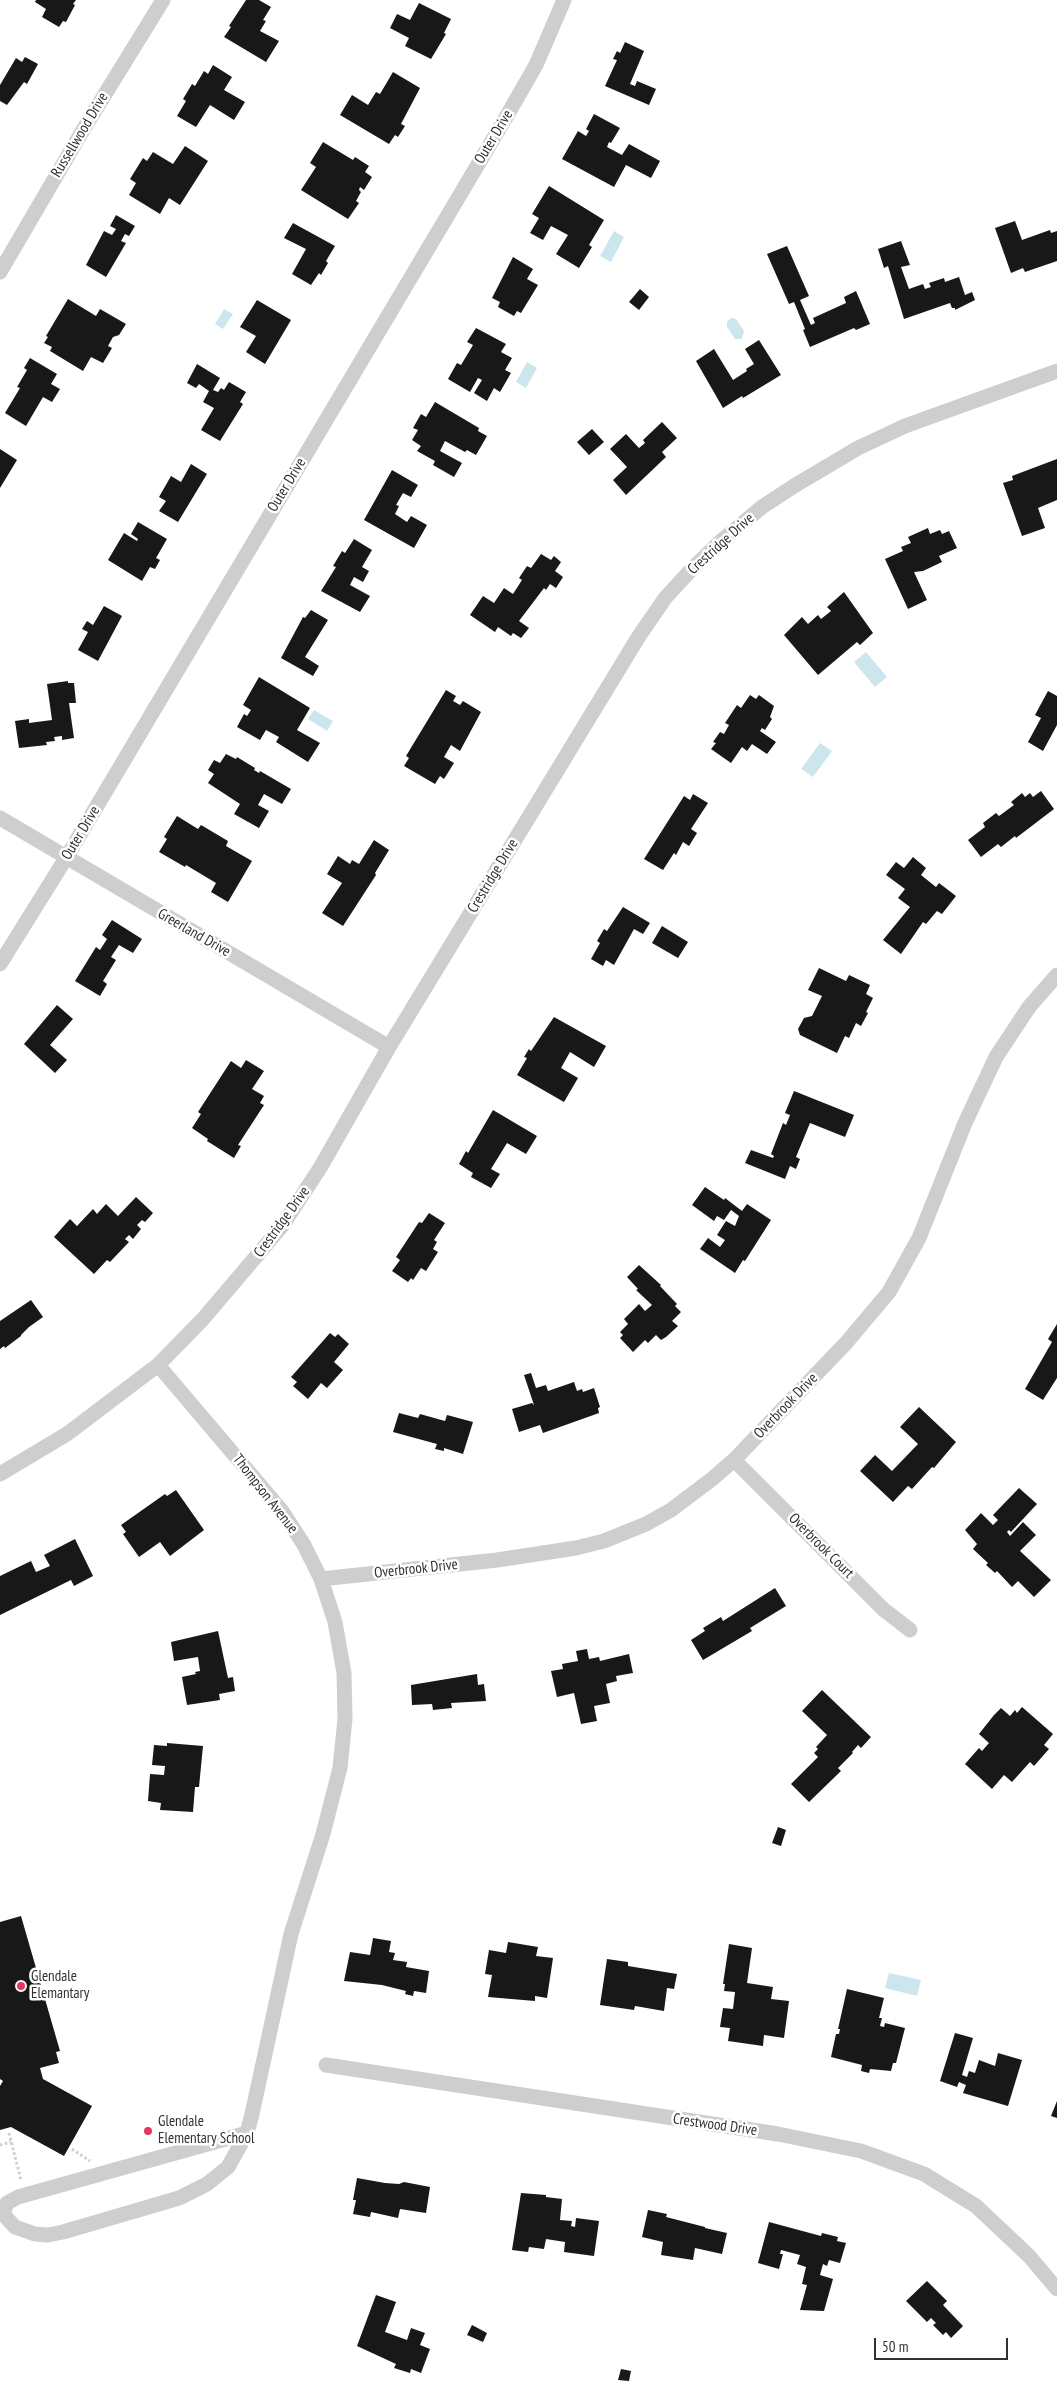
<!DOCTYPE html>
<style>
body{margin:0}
#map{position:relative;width:1057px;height:2381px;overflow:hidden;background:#fff;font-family:"PT Sans Narrow",sans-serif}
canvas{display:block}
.scale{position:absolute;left:874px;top:2338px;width:134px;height:22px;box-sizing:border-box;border:2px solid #313131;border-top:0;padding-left:6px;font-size:15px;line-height:18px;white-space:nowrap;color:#313131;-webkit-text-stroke:4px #fff;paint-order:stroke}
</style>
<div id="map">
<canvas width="1057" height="2381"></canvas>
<div class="scale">50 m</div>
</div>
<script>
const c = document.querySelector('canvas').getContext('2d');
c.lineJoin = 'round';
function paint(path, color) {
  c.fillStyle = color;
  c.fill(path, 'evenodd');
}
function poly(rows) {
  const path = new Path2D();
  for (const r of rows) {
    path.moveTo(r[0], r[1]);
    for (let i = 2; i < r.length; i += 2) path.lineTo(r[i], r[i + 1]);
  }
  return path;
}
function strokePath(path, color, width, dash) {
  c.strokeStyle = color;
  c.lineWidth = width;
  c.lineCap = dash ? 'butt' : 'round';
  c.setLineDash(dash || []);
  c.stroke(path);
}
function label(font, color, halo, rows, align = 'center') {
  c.font = font + ' "PT Sans Narrow",sans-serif';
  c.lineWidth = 5;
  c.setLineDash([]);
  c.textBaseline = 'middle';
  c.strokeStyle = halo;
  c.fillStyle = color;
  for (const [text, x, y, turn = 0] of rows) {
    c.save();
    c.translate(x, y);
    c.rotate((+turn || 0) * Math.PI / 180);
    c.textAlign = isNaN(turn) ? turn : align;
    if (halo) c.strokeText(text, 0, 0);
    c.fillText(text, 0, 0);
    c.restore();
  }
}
paint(poly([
 [614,231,624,237,611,262,600,256],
 [224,309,233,314,223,329,215,324],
 [731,318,736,319,744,331,742,339,735,339,727,327,727,322],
 [527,362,537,368,526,388,516,382],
 [866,652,887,677,875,687,854,662],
 [314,710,333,721,327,731,308,719],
 [820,743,832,751,813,777,801,769],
 [889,1973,921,1980,917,1996,885,1988]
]), '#cce6ed');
paint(poly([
 [36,0,76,0,73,4,75,5,66,22,63,21,59,27,42,17,46,9,35,2],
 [246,0,259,0,271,7,263,20,266,21,260,31,279,41,266,62,224,37,231,27,229,26],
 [419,3,451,19,444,33,446,34,431,59,405,46,409,38,390,28,397,14,410,20],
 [625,42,644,51,630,84,635,86,637,81,656,89,649,105,605,86,617,60,613,59,617,51,620,53],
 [25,57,38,64,27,84,24,82,7,105,0,101,0,85,16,58,22,62],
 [213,65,232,77,224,90,245,102,234,120,210,105,196,127,177,116,186,101,183,99,192,84,195,86,204,71,208,74],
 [393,72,420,88,401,124,405,126,398,137,395,135,389,144,340,115,352,95,368,105,376,92,380,94],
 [594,114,620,128,611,143,609,142,607,147,622,155,629,144,660,161,651,178,626,165,614,187,562,159,578,131,586,136,589,131,586,129],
 [323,142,353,160,355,157,369,166,365,172,372,177,364,190,360,187,359,190,361,192,356,201,359,203,348,219,301,190,316,167,310,163],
 [185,146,208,161,180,205,169,198,160,214,129,195,136,183,130,179,143,158,147,161,153,152,173,164],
 [549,186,604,220,589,245,592,247,579,268,556,254,568,235,551,226,543,240,530,233,539,218,532,214],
 [116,215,135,226,129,236,125,234,121,241,126,243,106,277,86,265,104,231,112,235,116,229,110,226],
 [1015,221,1022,240,1050,230,1051,233,1057,231,1057,261,1025,272,1023,268,1011,273,995,228],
 [293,223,335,246,326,261,328,263,321,275,319,273,311,285,292,274,306,249,284,238],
 [901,241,910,265,901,267,909,289,923,284,925,289,931,287,929,283,944,278,945,282,959,277,965,295,972,292,975,300,955,310,955,308,952,308,950,303,904,319,888,266,884,268,878,249],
 [787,246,809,296,800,300,811,325,815,323,813,318,846,303,844,297,856,291,870,324,856,330,854,328,810,347,803,330,805,329,794,302,789,304,767,254],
 [513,257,533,269,527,279,538,285,521,313,517,311,514,316,498,307,500,302,492,298],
 [640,289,649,297,639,310,629,302],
 [68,299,96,316,100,309,126,324,119,335,113,337,108,346,112,348,103,363,91,357,83,371,50,351,52,347,44,343,48,337,46,336],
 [257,300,291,320,265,364,246,352,256,336,240,327],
 [476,328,506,344,501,352,512,358,505,370,511,373,500,392,494,388,487,401,474,393,482,380,478,378,470,392,448,379,457,363,461,365,473,345,467,342],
 [759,340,781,375,743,398,742,396,723,408,696,361,714,349,733,380,747,371,746,369,754,364,745,349],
 [30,358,57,374,51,384,60,389,52,402,43,397,26,426,5,413,20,388,17,387,27,370,24,368],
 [197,364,220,378,213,390,218,392,221,388,224,390,229,382,246,392,240,402,243,404,220,441,201,430,214,408,203,402,209,391,199,384,196,388,187,383],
 [435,402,479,428,478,431,487,436,476,455,467,450,465,452,445,441,440,451,462,463,454,477,433,465,435,461,417,451,421,446,412,440,418,430,413,428,421,414,426,417],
 [662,422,677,438,662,452,666,457,626,495,613,480,627,467,610,449,626,434,639,448,645,443,643,440],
 [592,429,604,442,589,455,577,442],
 [0,449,17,460,0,488],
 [1057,459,1057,500,1038,508,1045,528,1022,536,1003,483,1013,480,1012,476],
 [191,464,207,474,178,522,159,511,166,501,159,497,171,476,181,482],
 [392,470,418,485,411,497,403,493,396,505,399,506,395,514,407,522,411,516,427,525,414,548,364,520],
 [138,522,167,539,156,558,160,560,155,569,150,567,142,581,108,560,124,533,137,541,138,539,131,534],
 [928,528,930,534,940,530,942,534,949,531,957,548,939,556,942,562,923,571,914,572,927,600,908,609,885,559,903,551,901,547,911,543,908,537],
 [354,539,372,550,362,567,369,571,363,582,354,577,350,585,370,596,360,612,321,591,336,567,333,566,342,551,345,553],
 [541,554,551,560,554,556,561,562,555,571,563,577,556,588,550,584,546,590,544,588,519,621,529,628,521,638,513,633,511,636,498,627,495,632,470,615,483,596,494,603,504,588,513,594,522,580,519,578,527,566,531,568],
 [844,592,873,633,860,645,857,642,818,675,784,635,802,617,808,624,818,615,821,619,831,611,827,607],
 [104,606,122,616,98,661,78,650,88,632,82,629,87,621,93,625],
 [311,610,328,620,305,657,319,666,313,676,281,658,303,617,305,618],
 [259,677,310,708,297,730,320,743,308,762,276,742,279,737,266,730,260,740,237,727,244,714,247,716,251,710,243,705],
 [68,681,68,683,74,683,76,703,69,703,74,738,62,740,62,736,54,737,55,741,46,742,47,745,19,748,15,721,29,719,29,723,52,720,47,684],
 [446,690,456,696,453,701,460,705,463,701,481,712,460,751,451,745,444,757,454,763,444,779,440,776,435,784,404,766,409,758,406,756],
 [1048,691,1057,696,1057,725,1043,751,1028,742,1041,718,1035,715],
 [750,695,756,699,759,695,774,706,770,717,772,719,765,730,762,728,760,731,776,742,767,754,752,744,747,751,742,747,731,763,711,749,716,743,713,742,720,732,724,734,729,725,725,723,737,705,741,708],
 [226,754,236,759,237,757,255,768,254,770,259,773,260,771,291,789,282,804,264,794,258,805,269,811,259,828,234,814,240,804,208,783,214,774,208,770,214,760,220,763],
 [1041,791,1054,809,1016,838,1015,836,1001,847,998,844,981,857,968,840,985,827,983,823,996,813,999,816,1014,805,1011,802,1022,793,1025,797,1030,793,1033,797],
 [693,794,708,803,691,829,697,833,689,846,683,842,676,855,674,853,663,870,644,859,684,796,690,800],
 [177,816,198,829,201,825,228,841,226,846,252,861,228,902,211,892,216,883,186,865,185,867,159,852,167,839,164,837],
 [374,840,389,850,375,873,376,875,343,926,322,913,342,883,327,874,338,856,350,864,352,860,359,864],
 [913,857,926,868,921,875,936,887,939,883,956,896,942,914,937,911,926,924,923,922,901,954,883,940,910,907,898,898,905,889,886,875,896,862,904,868],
 [623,907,650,923,643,934,634,929,614,965,606,960,603,966,591,959,600,943,597,941,604,929,607,931],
 [112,920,142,939,133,953,119,945,111,957,116,960,103,981,107,984,100,996,75,981,96,947,100,950,107,939,102,935],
 [662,926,688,942,678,958,652,943],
 [819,968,846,981,849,975,870,985,866,994,873,998,866,1012,868,1013,861,1026,856,1023,849,1038,845,1036,837,1053,800,1035,798,1029,804,1018,812,1016,822,996,808,990],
 [57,1005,73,1019,50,1045,67,1060,55,1073,24,1044],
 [554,1017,606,1046,594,1067,570,1052,561,1068,578,1078,564,1102,517,1075,527,1058,524,1057,529,1049,531,1051],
 [246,1060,264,1071,252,1089,264,1096,260,1103,264,1105,238,1145,241,1146,234,1158,207,1141,208,1139,192,1128,201,1114,198,1112,231,1061,241,1068],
 [794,1091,854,1115,845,1137,810,1123,796,1157,800,1159,796,1169,790,1166,785,1179,745,1163,751,1150,773,1158,774,1156,771,1154,783,1123,786,1125,790,1115,785,1113],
 [493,1110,537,1136,526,1154,507,1143,491,1169,500,1174,491,1188,471,1177,473,1173,459,1164,466,1151,468,1153],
 [705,1187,724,1200,725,1198,742,1211,747,1204,771,1220,745,1261,743,1260,735,1273,700,1249,708,1238,720,1247,725,1240,717,1235,726,1221,735,1226,739,1216,731,1210,724,1220,717,1216,714,1221,692,1205],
 [136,1197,153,1213,145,1222,142,1220,137,1225,141,1229,133,1239,129,1235,125,1239,129,1242,110,1262,107,1260,94,1274,54,1237,70,1219,77,1226,93,1209,97,1214,106,1204,118,1216],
 [429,1213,445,1223,434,1240,437,1242,433,1249,438,1252,426,1271,421,1268,413,1280,411,1278,408,1282,392,1271,400,1260,396,1257,419,1222,422,1223],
 [639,1265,661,1285,660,1286,677,1304,675,1306,681,1312,672,1321,678,1326,666,1337,661,1340,656,1335,648,1343,645,1340,633,1352,620,1338,623,1335,620,1332,628,1324,624,1319,639,1304,645,1311,652,1305,636,1290,638,1289,627,1277],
 [31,1300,43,1317,29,1327,21,1335,21,1336,5,1348,4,1346,0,1349,0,1321],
 [1057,1324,1057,1378,1043,1400,1025,1389,1052,1342,1048,1339],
 [330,1333,335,1337,338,1334,349,1344,334,1362,343,1370,327,1388,321,1383,308,1399,293,1386,297,1382,291,1377],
 [531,1373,536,1388,546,1385,548,1391,574,1382,577,1391,582,1389,583,1392,594,1388,600,1407,598,1408,599,1413,543,1433,540,1425,519,1432,512,1409,532,1403,534,1405,524,1375],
 [919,1407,956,1442,934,1468,932,1467,912,1489,908,1486,893,1502,860,1471,875,1455,892,1471,918,1444,900,1427],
 [399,1413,418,1418,420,1414,445,1421,447,1415,473,1422,463,1454,444,1448,444,1451,435,1449,437,1444,393,1432],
 [1019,1488,1037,1504,1011,1532,1009,1530,1007,1532,1010,1536,1023,1522,1036,1535,1020,1551,1051,1580,1034,1597,1018,1581,1012,1587,997,1571,995,1573,986,1565,988,1563,973,1549,977,1544,965,1530,981,1513,993,1525,998,1520,993,1515],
 [176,1490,204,1530,170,1556,160,1542,139,1557,123,1534,126,1532,121,1525,165,1494,167,1496],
 [75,1539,93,1576,74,1586,71,1580,0,1615,0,1576,31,1561,36,1572,50,1566,44,1555],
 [775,1588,786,1606,750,1628,752,1631,703,1660,691,1640,705,1631,703,1628,721,1617,723,1621],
 [218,1631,228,1678,233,1677,235,1691,219,1694,220,1700,187,1705,182,1677,196,1674,195,1672,200,1671,198,1657,174,1661,171,1642],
 [587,1649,589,1659,599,1657,600,1661,629,1654,633,1673,616,1676,617,1681,606,1684,610,1703,594,1706,597,1721,581,1724,574,1693,557,1697,551,1671,563,1669,562,1664,578,1661,576,1651],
 [477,1674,478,1685,484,1684,486,1701,451,1703,452,1708,433,1710,432,1704,412,1705,411,1685],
 [822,1690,871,1737,861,1748,858,1745,852,1752,853,1753,838,1768,841,1771,809,1802,791,1784,818,1757,814,1753,818,1749,816,1747,827,1735,802,1711],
 [1022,1707,1053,1734,1044,1745,1049,1749,1034,1766,1030,1762,1012,1782,1004,1775,992,1789,965,1764,979,1748,982,1751,989,1743,979,1734,994,1715,1001,1708,1010,1716,1015,1710,1017,1713],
 [167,1743,203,1746,199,1787,195,1787,193,1812,160,1810,161,1803,148,1801,150,1774,164,1775,165,1766,152,1765,154,1745,167,1746],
 [778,1827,786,1830,781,1846,772,1843],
 [21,1916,60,2051,56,2052,59,2063,40,2068,43,2079,92,2106,64,2156,11,2127,0,2130,0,2086,3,2081,0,2079,0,1922],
 [373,1938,391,1941,389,1952,395,1953,393,1960,407,1962,406,1967,429,1971,426,1993,414,1991,413,1996,405,1994,406,1991,382,1985,344,1981,350,1952,370,1955],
 [508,1942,538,1947,536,1956,553,1958,547,1998,535,1996,535,2001,488,1997,492,1975,485,1974,489,1950,506,1953],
 [729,1944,752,1948,747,1983,773,1987,771,1999,789,2001,784,2038,764,2035,763,2046,728,2041,730,2028,720,2027,723,2008,733,2009,735,1992,724,1991,725,1984,723,1984],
 [607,1959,628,1962,628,1966,677,1974,674,1989,667,1988,664,2011,635,2006,634,2010,600,2005],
 [847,1989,884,1998,879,2018,882,2018,880,2026,884,2027,885,2023,905,2028,896,2063,893,2063,891,2071,870,2069,869,2073,861,2071,862,2065,831,2057,836,2034,839,2034,840,2029,838,2029],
 [955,2033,973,2038,962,2075,967,2077,969,2071,975,2073,979,2060,995,2066,998,2053,1022,2060,1008,2106,963,2093,966,2085,959,2082,957,2087,940,2081],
 [1057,2101,1057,2118,1051,2116],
 [357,2178,385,2183,399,2184,404,2182,430,2187,426,2213,400,2209,398,2218,371,2212,370,2217,353,2214,356,2200,353,2200],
 [521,2193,546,2195,546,2197,562,2199,560,2220,572,2221,571,2226,575,2227,576,2218,599,2221,594,2256,564,2252,565,2242,546,2239,544,2249,529,2247,528,2252,512,2250],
 [648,2210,667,2214,666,2217,705,2227,705,2228,727,2233,722,2254,695,2248,693,2260,661,2255,663,2242,642,2237],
 [769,2222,821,2236,822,2233,838,2237,837,2241,846,2243,840,2263,829,2260,827,2266,823,2264,820,2275,833,2279,824,2311,800,2310,807,2285,802,2284,806,2267,797,2264,800,2255,781,2250,780,2254,783,2254,779,2269,758,2263],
 [927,2281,947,2301,943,2305,963,2326,951,2338,946,2332,943,2335,933,2325,936,2323,931,2318,927,2322,906,2301],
 [376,2295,396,2302,385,2332,407,2340,411,2328,425,2333,420,2345,430,2349,421,2373,411,2369,410,2373,394,2368,396,2364,357,2346],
 [472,2325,487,2333,483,2342,467,2335],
 [621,2369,631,2371,629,2381,618,2380]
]), '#181818');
strokePath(poly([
 [9,2133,21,2180],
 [0,2145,11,2142],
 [72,2149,90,2161]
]), '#cecece', 3, [2.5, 2.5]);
strokePath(poly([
 [0,272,86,125,163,0],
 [0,818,389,1047],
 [0,964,66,858,505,119,536,65,564,0],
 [734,1460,883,1609,910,1630],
 [0,1474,67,1434,158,1365,203,1319,282,1226,320,1168,389,1047,639,636,666,597,691,570,720,542,762,507,794,486,858,448,905,426,1057,371],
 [321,1579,497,1560,576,1548,604,1541,646,1524,671,1510,712,1479,734,1460,846,1343,889,1292,919,1238,965,1123,996,1057,1029,1007,1057,975],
 [326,2065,778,2134,861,2151,924,2174,976,2206,1029,2256,1057,2289],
 [3,2214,15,2227,35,2234,48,2235,63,2232,179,2198,207,2184,228,2167,247,2133,252,2114,291,1934,323,1834,340,1768,345,1719,344,1673,335,1622,321,1579,304,1545,282,1511,158,1365],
 [3,2214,7,2203,18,2197,247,2133]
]), '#cecece', 15);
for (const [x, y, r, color] of [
 [21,1986,5,"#e43764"],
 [148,2131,5,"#e43764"]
]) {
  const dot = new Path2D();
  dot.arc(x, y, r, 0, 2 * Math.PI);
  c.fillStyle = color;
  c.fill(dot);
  strokePath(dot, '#fff', 2);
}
label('15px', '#313131', '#fff', [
 ["Russellwood Drive",80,135,-59],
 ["Outer Drive",494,137,-59],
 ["Outer Drive",287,485,-59],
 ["Crestridge Drive",721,544,-42],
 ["Outer Drive",81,833,-59],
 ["Crestridge Drive",493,876,-59],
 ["Greerland Drive",194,933,30],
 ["Crestridge Drive",282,1222,-54],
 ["Overbrook Drive",786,1406,-46],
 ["Thompson Avenue",265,1494,52],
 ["Overbrook Court",821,1546,45],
 ["Overbrook Drive",416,1569,-6],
 ["Crestwood Drive",715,2125,8]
]);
label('15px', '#313131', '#fff', [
 ["Glendale",31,1977],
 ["Elemantary",31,1994],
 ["Glendale",158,2122],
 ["Elementary School",158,2139]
], 'left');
</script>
